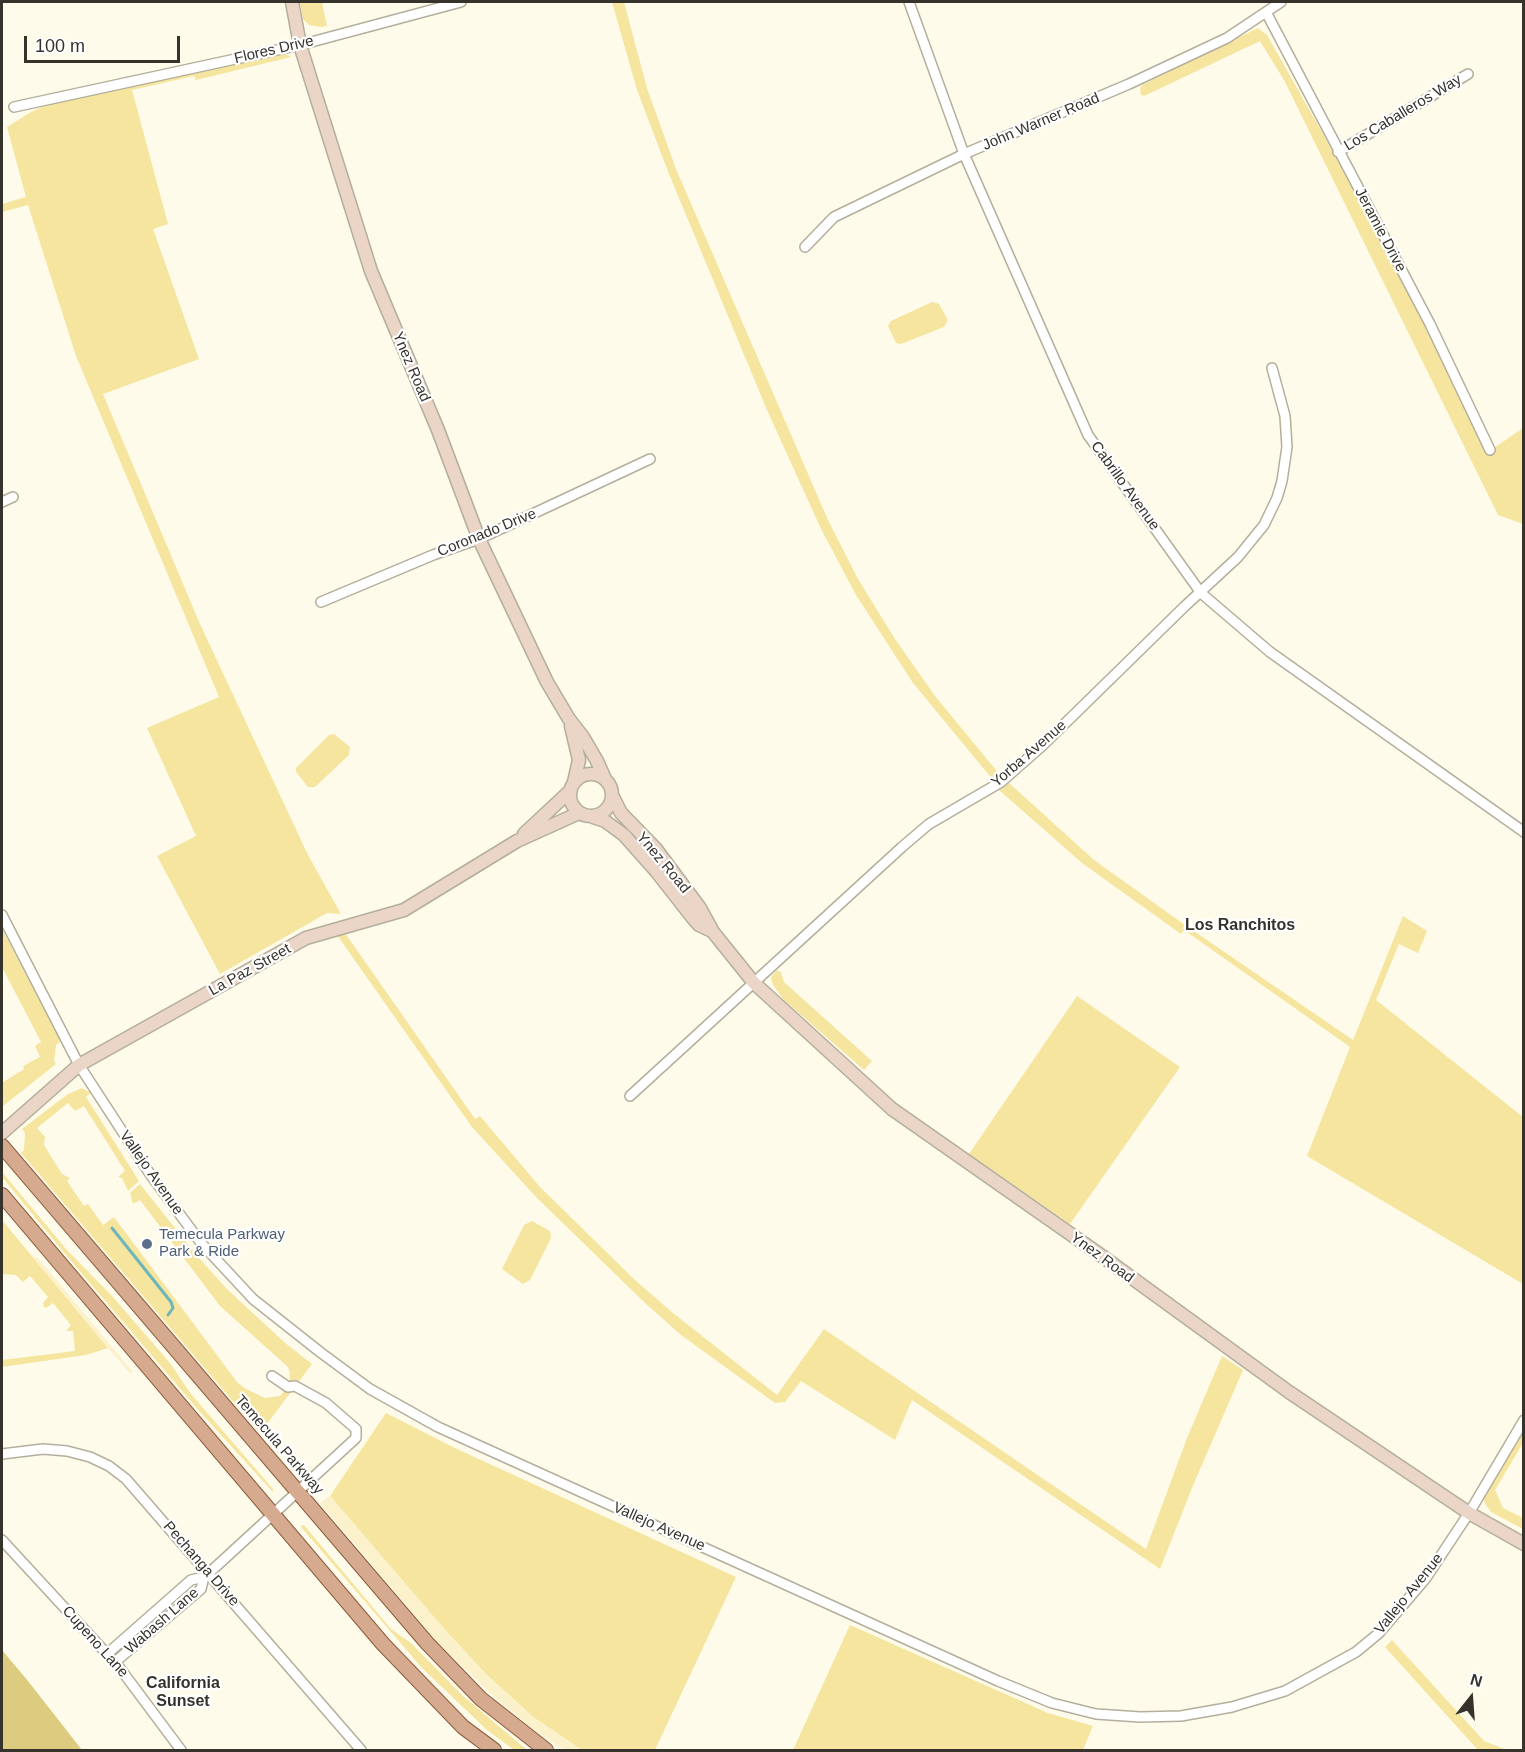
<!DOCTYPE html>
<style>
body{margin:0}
#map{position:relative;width:1525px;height:1752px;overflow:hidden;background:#fefbeb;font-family:Helvetica,sans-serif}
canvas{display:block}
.frame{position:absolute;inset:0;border:3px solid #35332b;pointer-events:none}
.north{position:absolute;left:1441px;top:1668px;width:60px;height:60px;-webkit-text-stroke:4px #fff;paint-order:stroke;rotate:17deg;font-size:16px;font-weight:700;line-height:24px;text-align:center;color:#35332b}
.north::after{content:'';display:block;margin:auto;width:21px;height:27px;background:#35332b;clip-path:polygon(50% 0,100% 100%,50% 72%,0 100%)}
.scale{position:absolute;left:24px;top:36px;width:156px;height:27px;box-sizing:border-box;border:3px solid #35332b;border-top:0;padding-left:8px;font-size:18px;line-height:21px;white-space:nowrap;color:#35332b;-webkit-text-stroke:4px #fff;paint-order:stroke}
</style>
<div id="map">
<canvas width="1525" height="1752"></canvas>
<div class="frame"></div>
<div class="north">N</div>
<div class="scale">100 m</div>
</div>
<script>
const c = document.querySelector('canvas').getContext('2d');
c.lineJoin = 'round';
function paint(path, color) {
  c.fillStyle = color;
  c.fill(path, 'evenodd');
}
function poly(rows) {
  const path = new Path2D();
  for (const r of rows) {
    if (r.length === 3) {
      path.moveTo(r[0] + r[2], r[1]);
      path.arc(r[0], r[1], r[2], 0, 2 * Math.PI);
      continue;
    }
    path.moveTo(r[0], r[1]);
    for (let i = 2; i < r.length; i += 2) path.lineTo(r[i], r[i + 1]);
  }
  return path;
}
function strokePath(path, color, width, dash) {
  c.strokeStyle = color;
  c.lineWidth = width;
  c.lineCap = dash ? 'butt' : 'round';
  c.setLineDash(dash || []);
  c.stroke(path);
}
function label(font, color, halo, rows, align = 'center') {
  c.font = font + ' Helvetica,sans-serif';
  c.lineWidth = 4.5;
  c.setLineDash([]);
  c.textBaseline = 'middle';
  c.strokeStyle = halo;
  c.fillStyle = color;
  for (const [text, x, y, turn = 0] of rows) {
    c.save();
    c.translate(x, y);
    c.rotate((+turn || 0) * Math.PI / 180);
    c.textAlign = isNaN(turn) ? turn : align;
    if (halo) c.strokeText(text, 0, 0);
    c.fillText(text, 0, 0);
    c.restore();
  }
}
paint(poly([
 [300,2,322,2,327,26,321,27,309,25,303,19],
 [612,2,624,2,647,88,676,169,828,520,858,579,895,639,935,696,1000,775,993,780,913,683,856,595,821,529,767,410,669,174,637,90],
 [1258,28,1267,35,1323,134,1427,325,1491,450,1523,428,1523,524,1498,515,1284,80,1260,41,1144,96,1141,95,1140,89,1142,85],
 [278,53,285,54,291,57,196,80,194,76,132,90,168,224,153,229,199,359,103,394,200,624,308,855,341,914,327,913,220,974,157,856,196,836,147,728,219,697,76,356,28,205,2,212,2,204,26,197,7,127,31,112,46,105,120,87],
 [932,302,939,304,948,320,944,327,901,344,896,343,888,326,891,321],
 [334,734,350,747,349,755,315,787,308,787,296,772,296,768,329,735],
 [1009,783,1094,860,1185,925,1353,1040,1403,916,1427,931,1418,953,1399,944,1376,1000,1523,1117,1523,1284,1307,1156,1350,1047,1184,930,1181,934,1082,863,999,790],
 [2,929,61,1041,56,1045,54,1061,56,1064,3,1106,2,1083,24,1069,23,1066,40,1057,35,1046,41,1042,2,967],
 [345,933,475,1119,480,1116,540,1187,636,1281,673,1313,777,1395,824,1329,1146,1549,1187,1438,1222,1356,1243,1370,1192,1488,1160,1569,912,1400,895,1440,801,1381,785,1402,775,1403,681,1335,645,1303,536,1197,472,1127,337,935],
 [777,970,781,972,784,982,872,1061,864,1070,783,999,773,985,771,977],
 [1077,996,1180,1067,1070,1224,969,1154],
 [82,1088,91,1093,86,1097,139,1181,128,1191,122,1178,118,1177,125,1171,84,1106,75,1111,68,1103,37,1128,45,1137,44,1145,62,1174,70,1178,67,1181,84,1206,88,1204,103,1225,114,1217,237,1382,246,1389,265,1398,280,1396,289,1384,290,1373,288,1367,220,1306,140,1200,133,1204,130,1193,140,1184,198,1257,227,1289,284,1342,312,1364,267,1424,269,1427,261,1434,21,1153,24,1150,25,1133,22,1129,68,1094],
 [2,1172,66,1249,113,1297,170,1363,191,1394,273,1489,273,1492,200,1412,66,1255,2,1177],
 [2,1220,108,1348,86,1355,2,1367,2,1360,75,1351,73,1331,66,1331,71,1325,53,1303,46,1308,44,1307,43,1303,48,1297,30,1276,23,1282,16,1275,2,1274],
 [532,1221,550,1231,551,1238,530,1280,523,1284,502,1269,524,1225],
 [386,1413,457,1449,736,1577,655,1750,582,1750,533,1717,486,1674,446,1631,330,1496],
 [1523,1430,1523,1443,1495,1490,1503,1508,1523,1518,1523,1529,1491,1512,1485,1504,1484,1499,1485,1493],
 [302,1525,304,1525,391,1629,411,1643,463,1696,527,1750,514,1750,487,1730,422,1668,301,1527],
 [850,1625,1048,1713,1093,1726,1083,1750,793,1750],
 [1392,1640,1484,1741,1507,1750,1478,1750,1385,1647]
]), '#f6e59e');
paint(poly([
 [2,1650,28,1681,82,1750,2,1750]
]), '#ddcb80');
paint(poly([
 [32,1256,38,1258,133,1372,130,1373,108,1348],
 [330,1496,446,1631,486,1674,533,1717,582,1750,564,1750,533,1729,499,1701,439,1644,320,1503]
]), '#fbf1cb');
strokePath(poly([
 [112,1228,171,1302,173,1308,168,1315]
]), '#6eb6ba', 3);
const minor = poly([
 [909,2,964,154,1088,435,1201,593,1270,652,1524,832],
 [1266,12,1430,324,1490,450],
 [14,107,300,45,461,2],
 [1338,152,1468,74],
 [805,247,834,217,964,154,1129,84,1227,38,1281,2],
 [2,502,13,497],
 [321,602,433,555,479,539,650,459],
 [2,915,79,1065,150,1174,201,1243,253,1299,320,1352,370,1389,438,1427,998,1681,1052,1703,1096,1714,1140,1717,1181,1716,1232,1707,1285,1691,1356,1652,1379,1633,1426,1578,1469,1513,1524,1420],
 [630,1096,902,847,929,824,1001,782,1043,745,1184,607,1238,557,1264,525,1277,498,1282,481,1287,447,1285,416,1272,368],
 [2,1454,43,1449,67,1451,90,1457,109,1466,126,1479,361,1750],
 [2,1540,119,1667,181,1750],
 [107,1654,191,1580,204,1577,209,1573,356,1438,356,1429,326,1403,295,1386,288,1387,272,1376],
 [115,1662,201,1589,204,1577]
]);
const secondary = poly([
 [292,2,300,45,371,271,438,430,479,539,547,682,569,719,583,737,597,761,605,779],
 [571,726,579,760,574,782],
 [591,795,21],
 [612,795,621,813,656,849,700,908,713,932,754,983,892,1109,1099,1254,1289,1392,1469,1513,1524,1544],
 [593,817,605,821,624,835,656,871,692,917,699,925,712,931],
 [524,834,570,791],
 [2,1133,79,1065,306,938,404,910,517,841,579,813]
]);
const primary = poly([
 [2,1146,427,1643,481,1699,546,1750],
 [2,1195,383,1644,463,1727,494,1750]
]);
strokePath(minor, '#b4af9c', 12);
strokePath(secondary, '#b4af9c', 15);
strokePath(primary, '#8b5c3c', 16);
strokePath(minor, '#fff', 9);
strokePath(secondary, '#ead5c7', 12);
strokePath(primary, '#d6aa8f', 14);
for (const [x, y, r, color] of [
 [147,1244,6,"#5c6f8a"]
]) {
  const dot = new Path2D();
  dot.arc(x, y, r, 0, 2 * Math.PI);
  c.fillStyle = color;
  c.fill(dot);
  strokePath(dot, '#fff', 2);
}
label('15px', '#35332b', '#fff', [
 ["Flores Drive",274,50,-13],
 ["Los Caballeros Way",1403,113,-31],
 ["John Warner Road",1041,122,-23],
 ["Jeramie Drive",1380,230,62],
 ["Ynez Road",411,367,67],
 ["Cabrillo Avenue",1125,486,54],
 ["Coronado Drive",487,533,-22],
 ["Yorba Avenue",1029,754,-41],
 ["Ynez Road",663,863,50],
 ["La Paz Street",250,970,-29],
 ["Vallejo Avenue",151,1173,55],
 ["Ynez Road",1102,1258,36],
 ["Temecula Parkway",279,1445,49],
 ["Vallejo Avenue",659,1527,24],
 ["Pechanga Drive",201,1564,49],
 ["Vallejo Avenue",1409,1594,-51],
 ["Wabash Lane",162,1621,-41],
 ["Cupeno Lane",95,1642,48]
]);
label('15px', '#4e5e75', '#fff', [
 ["Temecula Parkway",159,1235],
 ["Park & Ride",159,1252]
], 'left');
label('bold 16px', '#35332b', '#fff', [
 ["Los Ranchitos",1240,926],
 ["California",183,1684],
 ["Sunset",183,1702]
]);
</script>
